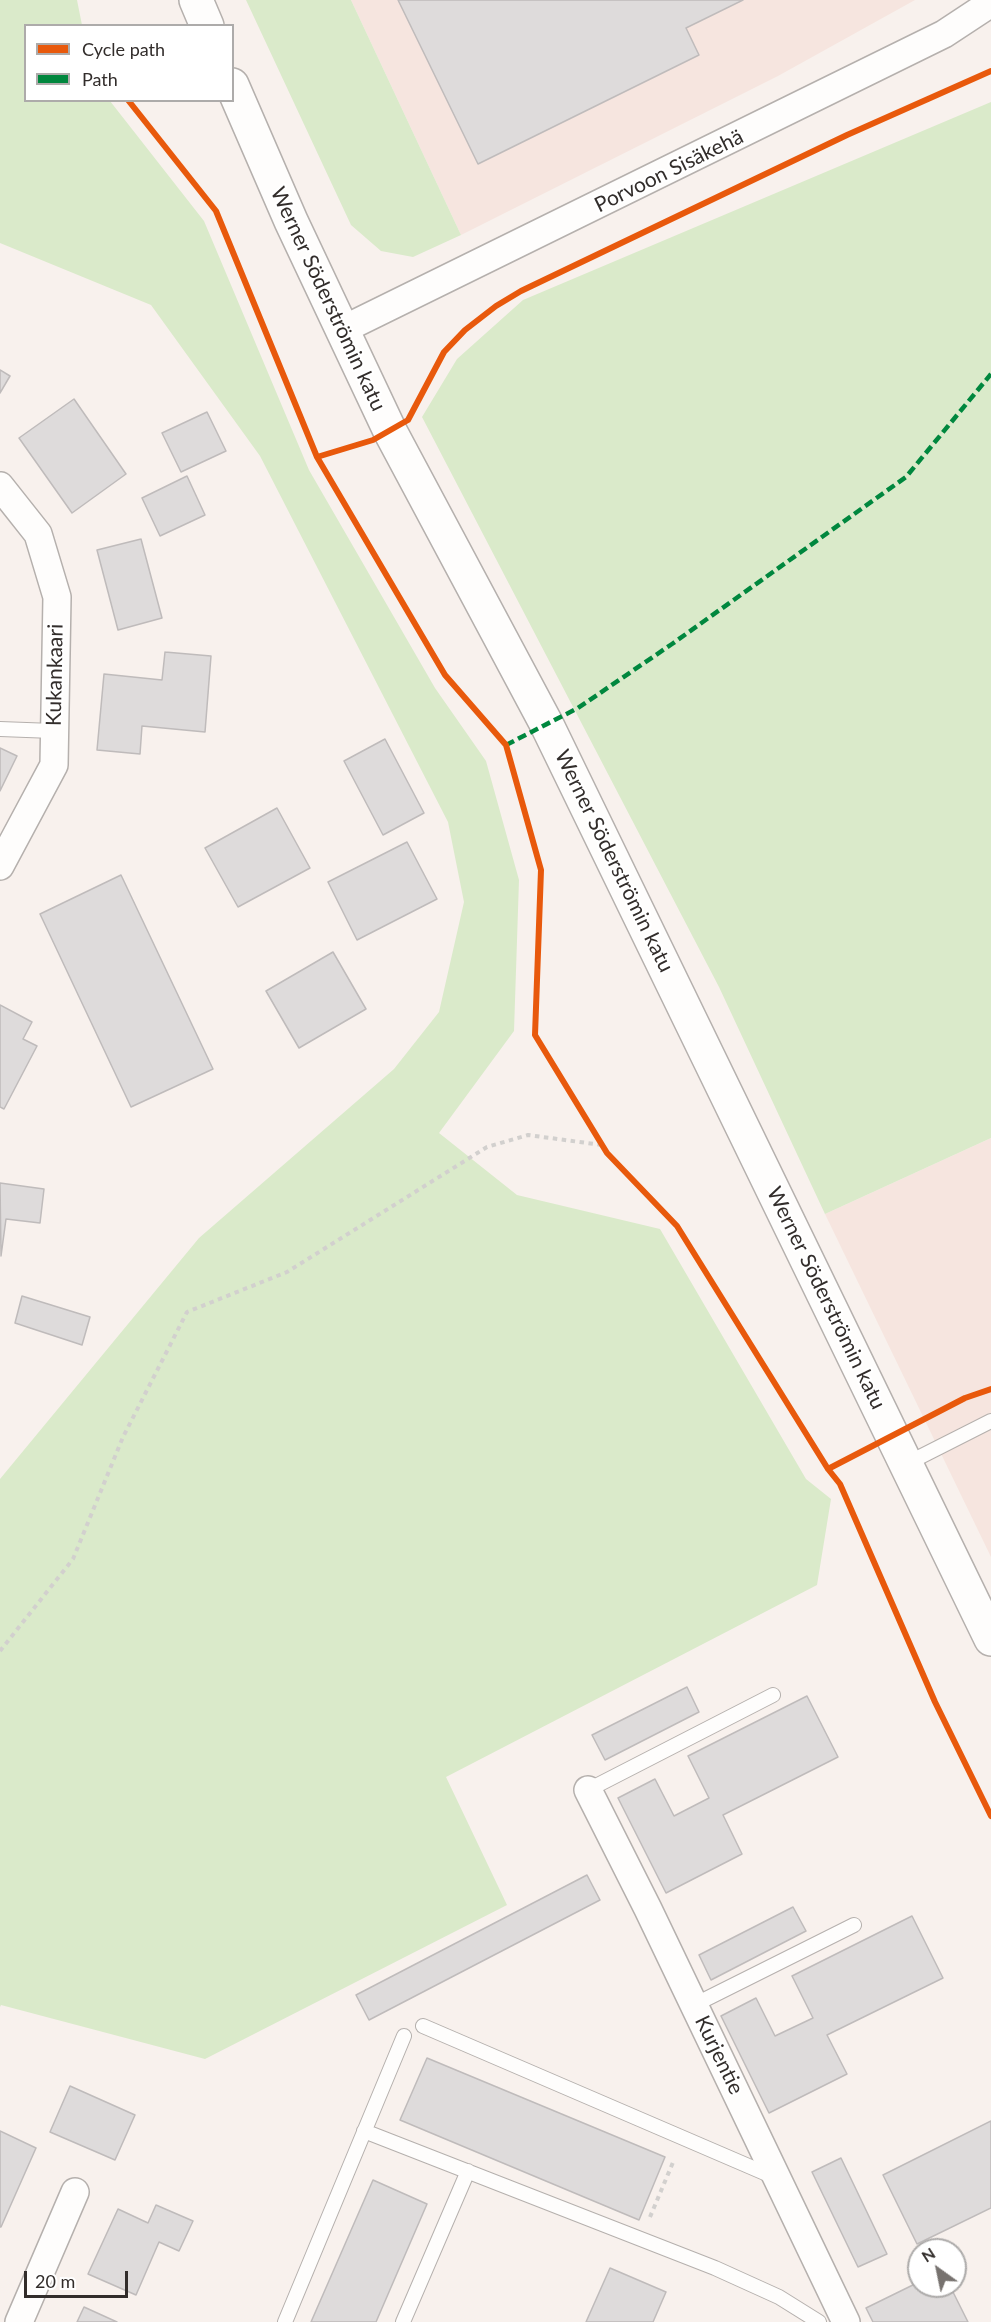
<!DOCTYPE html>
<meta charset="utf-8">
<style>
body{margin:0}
#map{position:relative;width:991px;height:2322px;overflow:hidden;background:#f8f1ed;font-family:Lato,sans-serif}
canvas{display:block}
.legend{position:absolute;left:24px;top:24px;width:210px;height:78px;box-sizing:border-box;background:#fff;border:2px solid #adabaa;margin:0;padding:8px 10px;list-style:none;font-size:18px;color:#322d2b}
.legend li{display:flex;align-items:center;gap:12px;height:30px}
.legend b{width:30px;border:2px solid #adabaa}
.north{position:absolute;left:907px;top:2238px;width:60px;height:60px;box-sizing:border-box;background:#fff;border:2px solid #adabaa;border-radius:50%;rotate:327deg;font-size:16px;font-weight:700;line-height:24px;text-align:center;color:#322d2b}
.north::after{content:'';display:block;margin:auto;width:21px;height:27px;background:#77726f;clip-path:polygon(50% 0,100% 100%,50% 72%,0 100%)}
.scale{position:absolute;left:24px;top:2271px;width:104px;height:27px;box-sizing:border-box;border:3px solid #322d2b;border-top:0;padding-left:8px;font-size:18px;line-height:21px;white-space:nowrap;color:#322d2b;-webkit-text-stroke:4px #fff;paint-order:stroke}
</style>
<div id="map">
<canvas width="991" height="2322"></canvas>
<ul class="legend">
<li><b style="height:8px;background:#e8590c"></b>Cycle path</li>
<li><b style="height:8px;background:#00873e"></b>Path</li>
</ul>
<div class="north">N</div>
<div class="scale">20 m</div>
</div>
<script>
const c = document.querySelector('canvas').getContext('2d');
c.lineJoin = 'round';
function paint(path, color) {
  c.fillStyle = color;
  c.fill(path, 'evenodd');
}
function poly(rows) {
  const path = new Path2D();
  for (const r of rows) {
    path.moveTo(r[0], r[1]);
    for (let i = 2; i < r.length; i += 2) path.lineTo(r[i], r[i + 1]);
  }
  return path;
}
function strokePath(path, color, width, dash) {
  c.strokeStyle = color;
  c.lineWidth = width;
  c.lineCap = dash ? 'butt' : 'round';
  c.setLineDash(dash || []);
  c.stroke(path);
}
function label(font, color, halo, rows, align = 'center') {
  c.font = font + ' Lato,sans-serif';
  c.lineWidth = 4.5;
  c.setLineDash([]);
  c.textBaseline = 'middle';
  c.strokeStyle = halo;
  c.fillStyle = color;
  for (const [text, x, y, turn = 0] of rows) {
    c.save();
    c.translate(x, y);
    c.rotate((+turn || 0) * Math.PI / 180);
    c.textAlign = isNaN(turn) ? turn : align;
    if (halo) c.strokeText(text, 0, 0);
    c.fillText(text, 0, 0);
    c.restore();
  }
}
paint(poly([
 [351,0,915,0,778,76,461,235],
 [991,1138,991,1557,825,1214]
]), '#f6e5df');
paint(poly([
 [0,0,77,0,82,25,26,26,26,100,110,101,204,221,309,470,435,688,486,761,519,880,514,1031,439,1133,517,1195,660,1229,806,1479,831,1499,817,1585,446,1777,507,1905,205,2059,1,2005,0,2007,0,1479,199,1238,394,1069,439,1012,464,902,448,822,260,456,151,305,0,243],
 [246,0,351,0,461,235,413,257,381,251,351,225],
 [991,102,991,1138,825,1214,719,987,422,417,457,359,523,300]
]), '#daeaca');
const building = poly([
 [398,0,743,0,686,28,699,55,478,164,398,0],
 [0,370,10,376,0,393,0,370],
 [74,399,126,474,72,513,19,438,74,399],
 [207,412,226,451,181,472,162,433,207,412],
 [187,476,205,515,160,536,142,498,187,476],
 [141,539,162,618,118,630,97,550,141,539],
 [165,652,211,656,205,732,142,726,140,754,97,750,104,674,162,680,165,652],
 [385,739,424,813,383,835,344,761,385,739],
 [0,748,17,756,0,791,0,748],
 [277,808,310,868,238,907,205,848,277,808],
 [407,842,437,899,357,940,328,882,407,842],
 [121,875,213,1069,131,1107,40,914,121,875],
 [333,952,366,1009,299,1048,266,991,333,952],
 [0,1005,32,1022,23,1039,37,1046,4,1109,0,1107,0,1005],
 [0,1183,44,1189,40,1223,6,1219,1,1256,0,1183],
 [22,1296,90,1317,82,1345,15,1323,22,1296],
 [687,1687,699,1712,605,1760,592,1735,687,1687],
 [807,1696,838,1757,723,1815,742,1854,666,1893,618,1798,655,1779,674,1816,709,1798,688,1756,807,1696],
 [587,1875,600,1900,369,2020,356,1995,587,1875],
 [793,1907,806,1931,711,1980,699,1955,793,1907],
 [912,1916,943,1978,827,2035,847,2074,769,2113,721,2016,756,1998,775,2036,813,2018,792,1976,912,1916],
 [427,2058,665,2157,639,2220,400,2120,427,2058],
 [70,2086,135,2115,115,2160,50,2132,70,2086],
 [991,2121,991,2208,917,2244,883,2175,991,2121],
 [0,2131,36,2148,1,2227,0,2227,0,2131],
 [841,2158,887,2254,858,2267,812,2172,841,2158],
 [373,2180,427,2204,376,2322,311,2322,373,2180],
 [156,2205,193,2221,179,2251,159,2242,136,2295,88,2274,118,2209,148,2223,156,2205],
 [610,2268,666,2292,653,2322,586,2322,610,2268],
 [919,2282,919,2286,950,2286,968,2322,873,2322,866,2308,919,2282],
 [84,2307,117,2322,77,2322,84,2307]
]);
paint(building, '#dedbdb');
strokePath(building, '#bfbbbb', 1.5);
const lane = poly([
 [0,729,53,731],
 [906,1464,991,1421],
 [588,1790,773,1695],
 [694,2005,854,1925],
 [423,2026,774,2177],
 [364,2131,715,2268,779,2297,819,2322],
 [285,2322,404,2036],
 [403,2322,468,2171]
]);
const street = poly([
 [342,330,944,34,991,3],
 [0,486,38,534,57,597,54,765,0,866],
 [588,1790,648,1909,846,2322],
 [19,2322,75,2192]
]);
const secondary = poly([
 [196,0,207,26],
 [232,85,291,221,390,431,547,725,991,1639]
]);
strokePath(lane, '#b5b0ad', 16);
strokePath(street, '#b5b0ad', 30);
strokePath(secondary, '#b5b0ad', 36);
strokePath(poly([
 [0,1651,73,1559,123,1437,187,1312,287,1272,487,1147,528,1135,602,1145],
 [650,2217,674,2160]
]), '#d2d0ce', 4, [4.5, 4.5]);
strokePath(lane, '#fefdfc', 14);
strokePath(street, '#fefdfc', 27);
strokePath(secondary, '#fefdfc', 33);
strokePath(poly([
 [506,745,578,708,672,644,906,477,991,374]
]), '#00873e', 4.5, [9, 4.5]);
strokePath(poly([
 [128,100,216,211,317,457,445,675,506,745,541,870,535,1035,607,1153,677,1226,828,1469,840,1484,935,1702,991,1816],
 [317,457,373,440,408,420,444,352,465,330,496,306,521,291,847,135,991,71],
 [828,1469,965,1398,991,1389]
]), '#e8590c', 6);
label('21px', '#322d2b', '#fff', [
 ["Porvoon Sisäkehä",669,171,-26],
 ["Werner Söderströmin katu",328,299,65],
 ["Kukankaari",55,675,-89],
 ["Werner Söderströmin katu",614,861,64],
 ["Werner Söderströmin katu",826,1298,64],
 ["Kurjentie",719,2055,64]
]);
</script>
